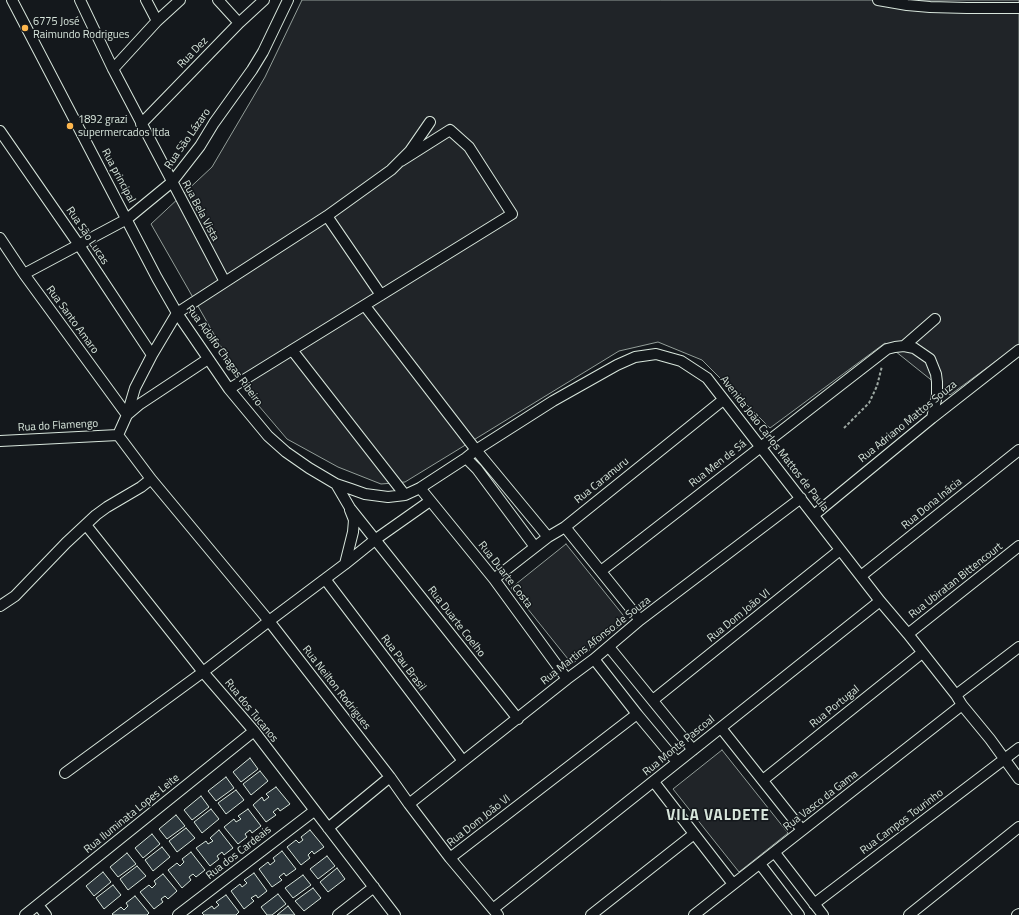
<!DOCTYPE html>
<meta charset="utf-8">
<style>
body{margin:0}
canvas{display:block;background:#14181c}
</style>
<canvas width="1019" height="915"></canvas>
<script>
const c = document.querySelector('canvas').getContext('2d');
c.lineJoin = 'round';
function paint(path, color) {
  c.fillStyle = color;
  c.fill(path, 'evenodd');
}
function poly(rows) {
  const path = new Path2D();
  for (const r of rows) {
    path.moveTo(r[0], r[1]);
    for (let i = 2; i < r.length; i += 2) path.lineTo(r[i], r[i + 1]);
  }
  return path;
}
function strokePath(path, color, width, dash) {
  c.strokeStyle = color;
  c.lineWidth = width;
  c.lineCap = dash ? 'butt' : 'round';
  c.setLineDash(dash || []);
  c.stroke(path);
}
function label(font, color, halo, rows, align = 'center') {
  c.font = font + ' "Titillium Web",sans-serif';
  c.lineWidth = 3;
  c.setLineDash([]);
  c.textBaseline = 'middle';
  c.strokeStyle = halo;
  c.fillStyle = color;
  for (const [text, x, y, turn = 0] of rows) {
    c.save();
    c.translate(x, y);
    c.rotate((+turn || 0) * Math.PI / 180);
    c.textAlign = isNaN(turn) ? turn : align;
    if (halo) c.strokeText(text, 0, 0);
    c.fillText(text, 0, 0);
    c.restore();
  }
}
const green = poly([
 [302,0,1019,0,1019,344,950,395,885,343,770,428,702,360,658,342,619,351,405,482,381,484,338,467,287,439,247,392,151,224,212,167,265,77,302,0],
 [566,544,627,620,572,664,511,588,566,544],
 [722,750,788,833,739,872,673,789,722,750]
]);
paint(green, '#202428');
strokePath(green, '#939e99', 1);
const building = poly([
 [250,758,258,769,241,782,233,772,250,758],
 [260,771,268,781,251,795,243,784,260,771],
 [226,777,234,788,216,801,208,791,226,777],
 [276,787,290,804,280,811,278,808,273,812,276,815,266,822,253,805,262,797,264,801,269,797,266,794,276,787],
 [236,790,244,800,226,814,218,803,236,790],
 [201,796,209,807,192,820,184,810,201,796],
 [211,809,219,819,202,833,194,822,211,809],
 [248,809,261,826,252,833,250,830,245,834,247,837,238,844,224,827,234,819,236,822,241,819,238,816,248,809],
 [176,815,185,826,167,839,159,829,176,815],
 [186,828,195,838,177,852,169,841,186,828],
 [219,830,233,848,224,855,222,852,217,856,219,859,210,866,196,848,206,841,208,844,213,841,210,838,219,830],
 [310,830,324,847,314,854,312,851,308,855,310,858,301,865,287,847,296,840,299,843,303,840,301,837,310,830],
 [152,834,160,844,143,858,135,848,152,834],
 [162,847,170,857,153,871,145,860,162,847],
 [282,851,296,869,286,876,284,873,279,877,282,880,272,887,259,869,268,862,270,865,275,861,273,858,282,851],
 [191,852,205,870,196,877,193,874,189,877,191,880,182,888,168,870,177,863,180,866,184,862,182,859,191,852],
 [127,853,136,864,118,877,110,867,127,853],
 [327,856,335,866,318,879,310,869,327,856],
 [137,866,146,876,128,890,120,879,137,866],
 [337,868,345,879,328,892,320,882,337,868],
 [103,872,111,882,94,896,86,886,103,872],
 [254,873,267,891,258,898,256,895,251,898,254,901,244,909,231,891,240,884,242,887,247,883,244,880,254,873],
 [163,874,177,891,168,899,165,896,161,899,163,902,154,909,140,892,149,885,152,888,156,884,154,881,163,874],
 [303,875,311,885,293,898,285,888,303,875],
 [113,885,121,895,104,909,96,898,113,885],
 [313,888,321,898,304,911,295,901,313,888],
 [278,894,286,904,272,915,267,915,261,907,278,894],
 [226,895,239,912,236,915,204,915,202,913,212,906,214,909,219,905,216,902,226,895],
 [135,896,149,913,147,915,113,915,112,914,121,907,124,910,128,906,126,903,135,896],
 [288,906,295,915,277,915,288,906]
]);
paint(building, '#2c363c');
strokePath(building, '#d8e6dc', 1);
const minor = poly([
 [12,0,157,278,177,313,229,389,268,436,286,452,309,468,336,484,351,489,365,494,388,497,405,495,420,488,466,458,476,450,553,401,617,365,635,357,656,354,681,361,707,378,880,601,908,634,956,695,962,705,990,739,1019,779],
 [80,0,113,69,225,282],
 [146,0,157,21],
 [218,0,239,23],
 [878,0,907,5,930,7,967,8,1019,8],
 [113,69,157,21,180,0],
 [141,124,239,23,264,0],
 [0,131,79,245,152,355],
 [327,216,381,295],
 [0,238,24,274,127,415],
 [24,274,127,219,172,182,200,146,214,123,252,70,263,52,288,0],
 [365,306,476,450,548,537],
 [904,346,935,319],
 [292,350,405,495],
 [229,389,512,214,469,147,450,130,401,161],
 [127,415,135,388,152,355,177,313,327,216,391,170,410,151,430,122],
 [0,441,118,435],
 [466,458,477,469,535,547],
 [151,479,269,621,390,777,409,804,450,858,498,915],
 [336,484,350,508,518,719],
 [420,488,494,579,567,679],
 [814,515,932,418,1019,350],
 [86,525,203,672,254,731,395,915],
 [565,527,640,620],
 [345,564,353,532,354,520,350,510],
 [601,571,887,349,895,347,904,346,914,348,930,359,936,374,937,382,937,395,932,418],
 [861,576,1019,450],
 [325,579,463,761],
 [494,579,548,537,565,527,723,400],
 [0,606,15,596,66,543,96,515,107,507,141,487,151,479,118,435,127,415,140,404,208,359],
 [908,634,1019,546],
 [609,647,693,750],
 [594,659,637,714,677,762],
 [956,695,1019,647],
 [653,700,840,550],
 [721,728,802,830],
 [65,773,203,672,269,621,345,564,376,539,430,501],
 [763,780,922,653],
 [654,782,733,884],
 [409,804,567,679,594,659,640,620,801,498],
 [328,828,390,777],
 [775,853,823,915],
 [450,858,637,714],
 [760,864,799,915],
 [814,904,1019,748],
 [38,905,46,915],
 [493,909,880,601],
 [25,915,254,731],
 [178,915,314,811],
 [338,915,374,887],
 [591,915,694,834],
 [694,915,962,705],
 [909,915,1019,827],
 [1017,915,1019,914]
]);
strokePath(minor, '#d8e6dc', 12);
strokePath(poly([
 [844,428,869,403,877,386,882,366]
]), '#9da8a2', 2, [3, 2]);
strokePath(minor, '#14181c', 10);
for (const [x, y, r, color] of [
 [25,28,4,"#ffb74d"],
 [70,126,4,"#ffb74d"]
]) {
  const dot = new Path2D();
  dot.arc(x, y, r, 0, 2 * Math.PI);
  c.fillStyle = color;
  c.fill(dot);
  strokePath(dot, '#14181c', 1.5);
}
label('11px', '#d8e6dc', '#14181c', [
 ["6775 José",33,22],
 ["Raimundo Rodrigues",33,35],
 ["1892 grazi",78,120],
 ["supermercados ltda",78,133]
], 'left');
label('11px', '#d8e6dc', '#14181c', [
 ["Rua Dez",193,53,-46],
 ["Rua São Lázaro",188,139,-55],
 ["Rua principal",118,176,62],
 ["Rua Bela Vista",200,211,62],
 ["Rua São Lucas",87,236,56],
 ["Rua Santo Amaro",72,320,54],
 ["Rua Adolfo Chagas Ribeiro",224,356,54],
 ["Rua Adriano Mattos Souza",908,422,-39],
 ["Rua do Flamengo",58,426,-3],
 ["Avenida João Carlos Mattos de Paula",774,444,52],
 ["Rua Men de Sá",718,464,-38],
 ["Rua Caramuru",602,481,-39],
 ["Rua Dona Inácia",932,504,-39],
 ["Rua Duarte Costa",505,575,52],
 ["Rua Ubiratan Bittencourt",956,581,-38],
 ["Rua Dom João VI",739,616,-39],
 ["Rua Duarte Coelho",456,622,52],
 ["Rua Martins Afonso de Souza",596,641,-38],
 ["Rua Pau Brasil",403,663,53],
 ["Rua Neilton Rodrigues",336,688,52],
 ["Rua Portugal",835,707,-39],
 ["Rua dos Tucanos",251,711,51],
 ["Rua Monte Pascoal",679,746,-39],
 ["Rua Vasco da Gama",821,801,-38],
 ["Rua Iluminata Lopes Leite",132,814,-39],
 ["Rua Dom João VI",479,821,-38],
 ["Rua Campos Tourinho",902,822,-37],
 ["Rua dos Cardeais",239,853,-38]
]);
c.letterSpacing = '1px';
label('bold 15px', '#d8e6dc', '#14181c', [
 ["VILA VALDETE",718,816]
]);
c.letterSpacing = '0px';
</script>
